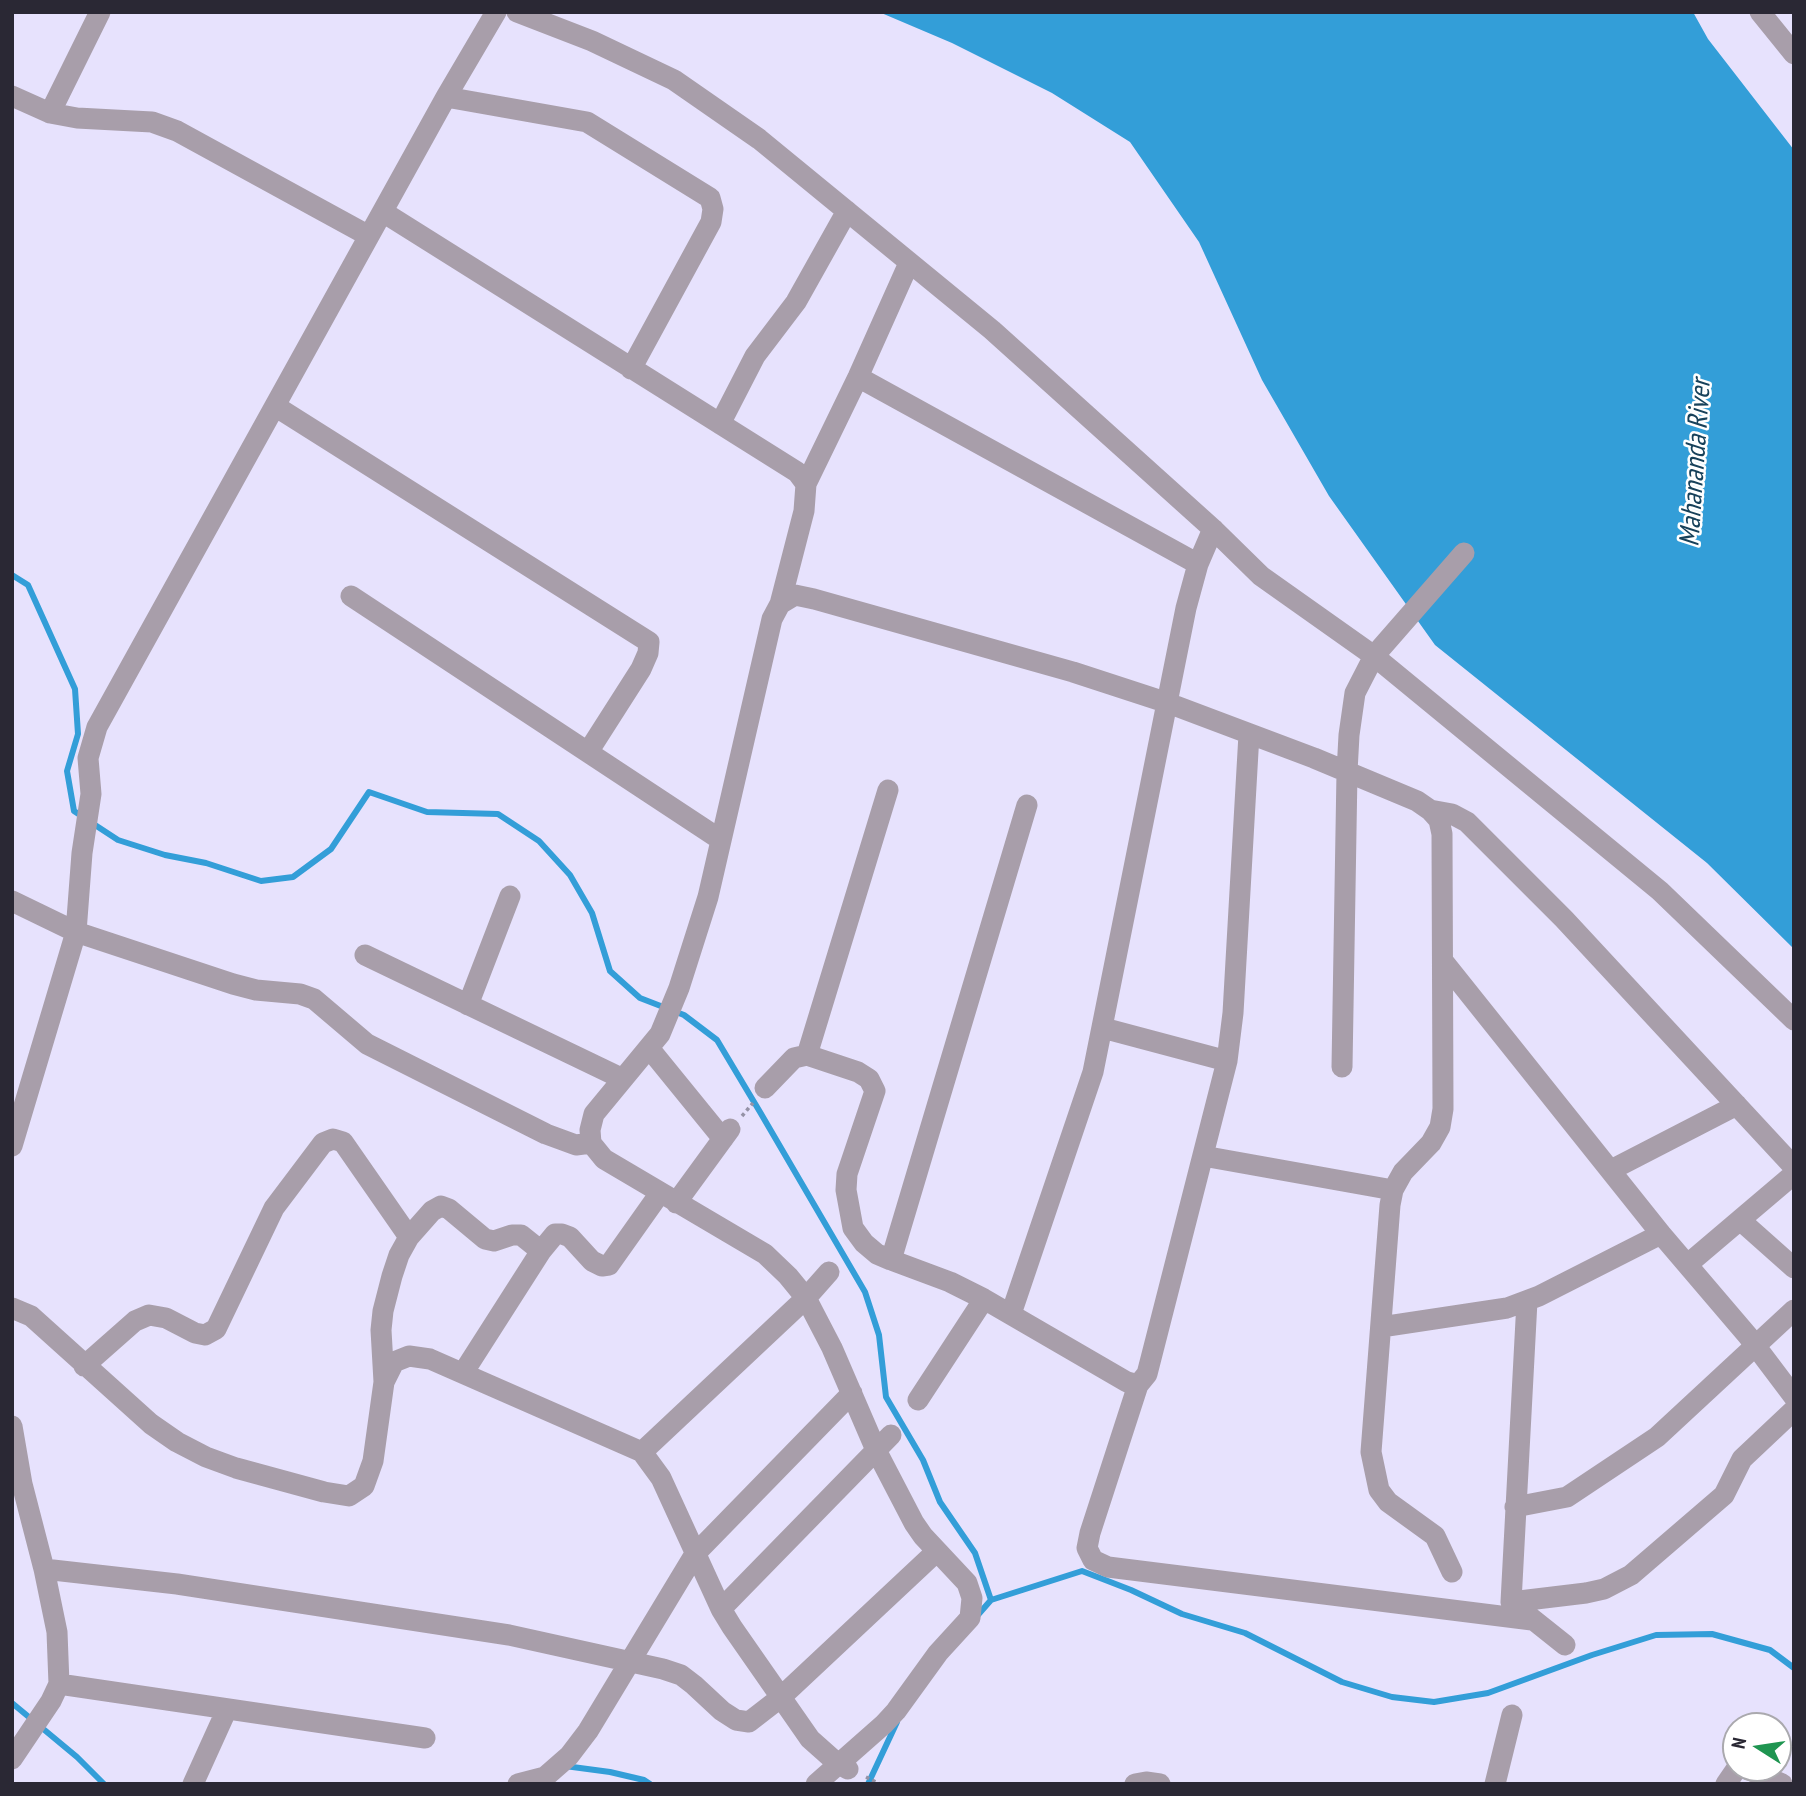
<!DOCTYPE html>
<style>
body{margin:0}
#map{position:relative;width:1806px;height:1796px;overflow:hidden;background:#e7e2fd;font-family:"PT Sans Narrow",sans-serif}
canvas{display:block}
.frame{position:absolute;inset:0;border:14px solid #2a2834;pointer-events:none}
.north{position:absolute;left:1722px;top:1712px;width:70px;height:70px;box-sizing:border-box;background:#fff;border:2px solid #aaa9ae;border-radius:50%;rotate:282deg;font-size:19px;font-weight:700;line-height:28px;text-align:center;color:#2a2834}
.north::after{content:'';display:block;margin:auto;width:24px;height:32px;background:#1f9551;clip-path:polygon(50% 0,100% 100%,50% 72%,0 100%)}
</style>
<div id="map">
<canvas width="1806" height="1796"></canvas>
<div class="frame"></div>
<div class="north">N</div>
</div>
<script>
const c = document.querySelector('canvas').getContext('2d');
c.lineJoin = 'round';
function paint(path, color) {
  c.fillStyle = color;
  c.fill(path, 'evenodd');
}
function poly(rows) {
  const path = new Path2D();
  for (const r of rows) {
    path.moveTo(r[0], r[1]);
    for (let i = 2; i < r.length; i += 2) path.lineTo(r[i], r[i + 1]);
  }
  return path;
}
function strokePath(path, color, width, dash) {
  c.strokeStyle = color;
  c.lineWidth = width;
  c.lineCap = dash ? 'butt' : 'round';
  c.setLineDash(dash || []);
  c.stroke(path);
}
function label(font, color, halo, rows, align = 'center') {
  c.font = font + ' "PT Sans Narrow",sans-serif';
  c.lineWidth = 5;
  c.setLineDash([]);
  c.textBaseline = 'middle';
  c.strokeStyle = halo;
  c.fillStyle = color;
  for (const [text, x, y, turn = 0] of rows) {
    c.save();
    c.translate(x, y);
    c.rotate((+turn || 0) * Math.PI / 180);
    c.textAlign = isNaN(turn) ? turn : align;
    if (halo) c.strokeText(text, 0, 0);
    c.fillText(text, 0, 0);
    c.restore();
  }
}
paint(poly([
 [879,12,1693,12,1708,39,1794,150,1794,949,1707,863,1435,645,1329,496,1262,380,1199,242,1130,142,1052,93,952,43]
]), '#339ed8');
strokePath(poly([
 [12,575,28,585,75,689,78,734,67,771,74,811,83,817],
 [92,823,118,840,165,855,206,863,261,881,293,877,331,849,369,792,427,812,498,814,539,841,570,875,592,913,610,971,640,998,684,1015,717,1040,760,1112,865,1292,879,1335,886,1397,923,1460,940,1502,975,1553,991,1600],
 [977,1616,991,1600,1082,1571,1131,1590,1182,1614,1245,1633,1342,1682,1392,1697,1434,1702,1488,1693,1592,1655,1656,1635,1712,1634,1770,1650,1794,1668],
 [12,1703,77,1757,104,1784],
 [565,1766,610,1772,644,1780,650,1784],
 [868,1784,897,1722]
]), '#339ed8', 6);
strokePath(poly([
 [742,1116,753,1103],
 [866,1777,880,1784]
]), '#9592a6', 3.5, [3.5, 3.5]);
strokePath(poly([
 [517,12,592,41,674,80,759,139,992,330,1213,529,1261,576,1374,656,1660,891,1794,1020],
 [1760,12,1794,54],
 [12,96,50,113,77,118,152,122,177,131,369,236],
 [446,97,587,122,710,198,713,209,711,222,631,369],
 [50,113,100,12],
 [383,212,797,472,806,484,804,511,780,604],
 [858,377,1198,564],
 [275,406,649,642,648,653,641,669,588,752],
 [720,424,755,356,796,302,847,211],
 [806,484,858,377,909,263],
 [351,596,721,840],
 [1430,810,1452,814,1467,822,1564,919,1794,1167],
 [12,901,76,932,233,984,256,990,300,994,314,999,367,1044,546,1134,576,1145,591,1143],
 [365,955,623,1079],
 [1443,961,1661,1234,1748,1336,1794,1397],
 [468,1005,510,896],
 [1103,1028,1227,1061],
 [649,1048,723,1139],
 [807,1055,888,790],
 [1342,1067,1347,772,1349,735,1355,693,1374,656,1464,553],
 [765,1088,794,1058,807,1055,858,1072,869,1079,875,1091,847,1174,846,1190,853,1228,864,1243,877,1254,891,1260,950,1282,984,1299,1127,1382,1138,1385,1147,1374,1227,1061,1233,1013,1249,734],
 [12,1146,76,932,82,853,91,794,88,758,97,727,446,97,496,12],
 [1203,1156,1393,1190],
 [1611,1170,1737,1105],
 [676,1203,730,1129],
 [1740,1220,1794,1268],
 [891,1260,1027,805],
 [1688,1264,1794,1174],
 [1527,1301,1511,1602,1565,1645],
 [12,1308,31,1316,151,1424,177,1442,206,1457,236,1468,324,1492,349,1496,364,1486,373,1461,384,1382,394,1362,409,1356,430,1359,642,1452,661,1478,721,1609,732,1627,810,1739,837,1763,848,1769],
 [1011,1314,1093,1072,1186,608,1198,564,1213,529],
 [1381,1327,1507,1308,1539,1296,1661,1234],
 [84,1366,135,1321,149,1315,166,1318,195,1333,205,1335,216,1329,274,1208,323,1143,333,1139,343,1142,409,1237],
 [463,1373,541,1251,555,1234,562,1234,570,1237,592,1261,602,1266,609,1265,660,1193],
 [384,1382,381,1330,383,1311,392,1276,399,1255,409,1237,432,1211,441,1206,449,1209,485,1239,494,1241,512,1235,521,1235,541,1251],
 [1138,1385,1090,1533,1087,1548,1093,1560,1108,1567,1532,1620],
 [918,1400,984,1299],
 [12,1426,22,1484,44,1569,57,1632,59,1684,51,1701,12,1759],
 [642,1452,806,1298,829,1272],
 [1515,1507,1567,1497,1657,1437,1794,1310],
 [44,1569,177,1584,509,1635,663,1669,681,1675,694,1685,722,1711,736,1720,749,1722,780,1698,937,1551],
 [1511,1602,1586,1593,1604,1589,1631,1575,1724,1495,1742,1459,1794,1410],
 [721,1609,891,1435],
 [59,1684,425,1738],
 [1745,1768,1782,1784],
 [193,1784,227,1709],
 [518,1784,545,1777,569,1756,588,1731,695,1554,852,1393],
 [816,1784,884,1724,896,1711,938,1653,970,1618,972,1598,967,1583,923,1536,914,1523,876,1450,832,1348,806,1298,788,1276,765,1254,604,1159,591,1143,590,1130,594,1114,660,1034,679,988,708,897,772,619,780,604,795,595,814,599,1073,672,1168,703,1314,758,1417,801,1430,810,1439,820,1442,834,1443,1109,1440,1127,1431,1143,1403,1172,1393,1190,1390,1205,1371,1452,1379,1490,1388,1502,1435,1536,1452,1572],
 [1135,1784,1146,1782,1160,1784],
 [1495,1784,1512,1715],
 [1726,1784,1737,1768]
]), '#a89eaa', 21);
label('italic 28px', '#17415a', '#fff', [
 ["Mahananda River",1696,463,-86]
]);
</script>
